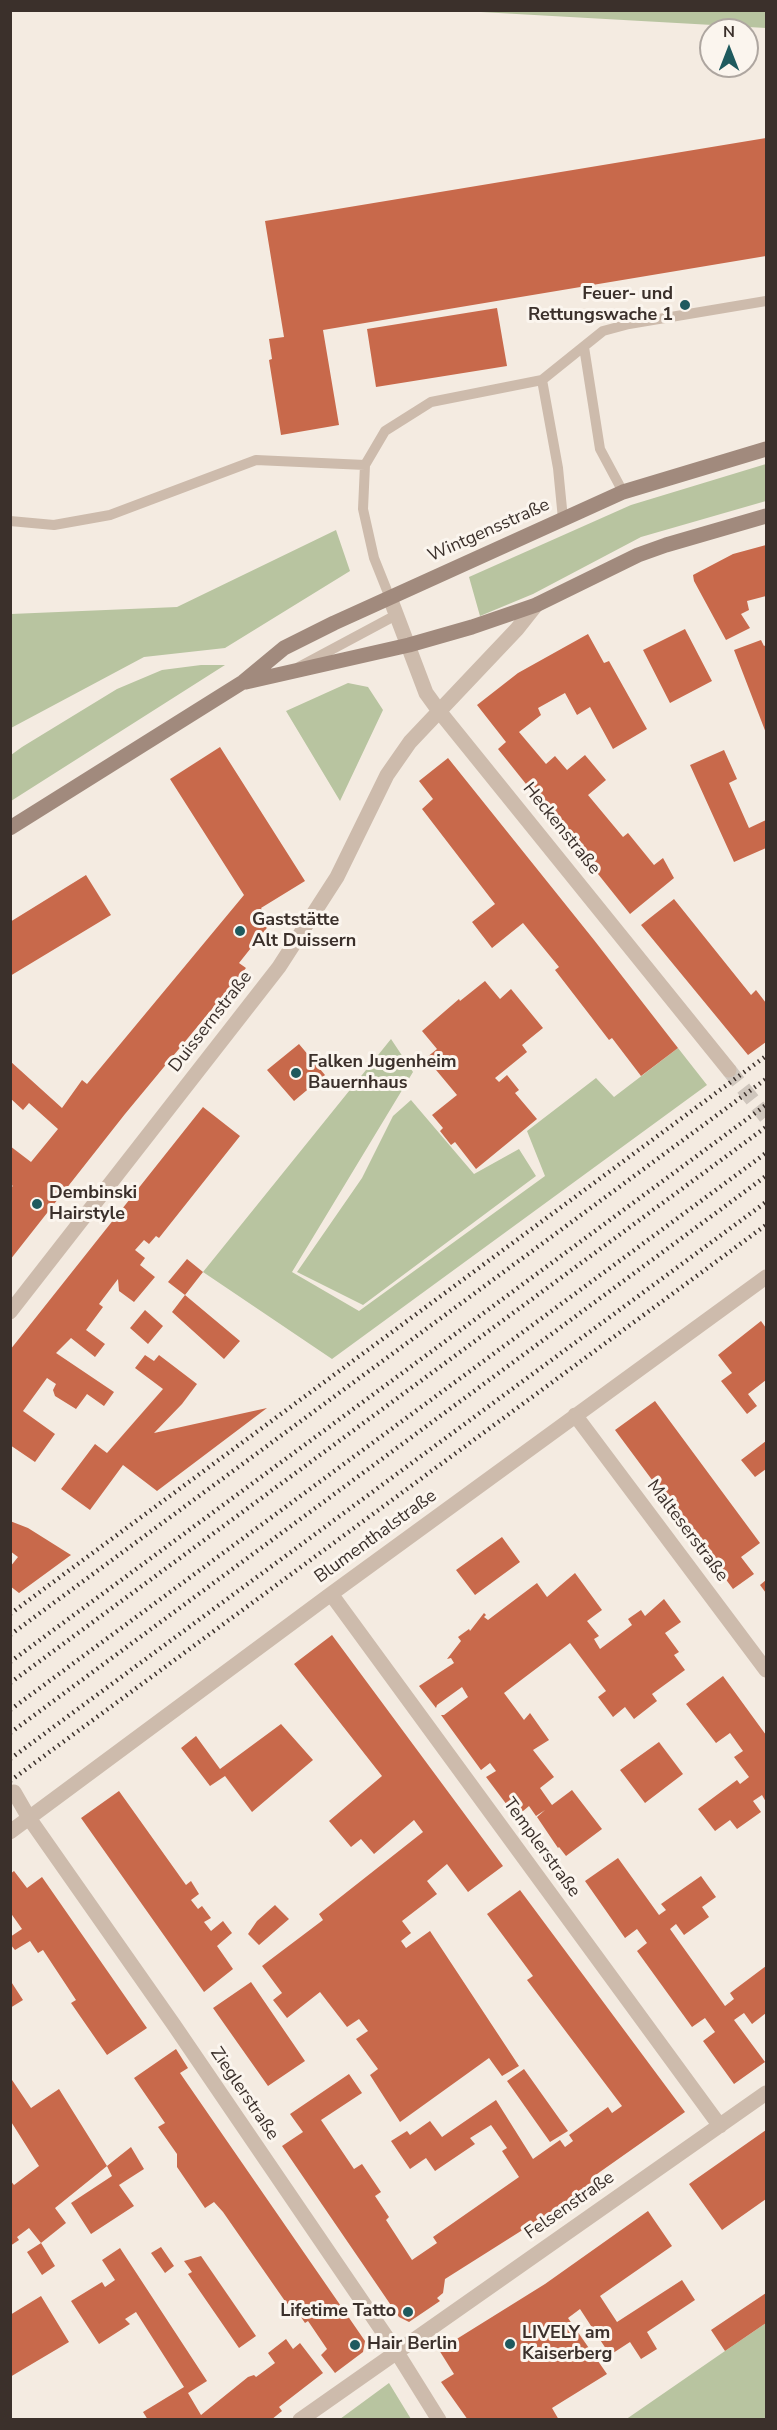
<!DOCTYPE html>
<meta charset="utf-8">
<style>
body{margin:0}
#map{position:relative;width:777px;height:2430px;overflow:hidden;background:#f4ebe1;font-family:"Nunito Sans",sans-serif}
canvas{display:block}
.frame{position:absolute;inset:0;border:12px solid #3b302b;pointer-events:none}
.north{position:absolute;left:699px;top:18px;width:60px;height:60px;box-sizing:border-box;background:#fbf5ee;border:2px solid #aea6a0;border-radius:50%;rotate:0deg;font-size:16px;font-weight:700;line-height:24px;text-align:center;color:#3b302b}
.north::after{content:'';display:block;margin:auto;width:21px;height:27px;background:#1f5a5e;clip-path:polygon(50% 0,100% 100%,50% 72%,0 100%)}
</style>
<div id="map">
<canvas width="777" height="2430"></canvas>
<div class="frame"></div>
<div class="north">N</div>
</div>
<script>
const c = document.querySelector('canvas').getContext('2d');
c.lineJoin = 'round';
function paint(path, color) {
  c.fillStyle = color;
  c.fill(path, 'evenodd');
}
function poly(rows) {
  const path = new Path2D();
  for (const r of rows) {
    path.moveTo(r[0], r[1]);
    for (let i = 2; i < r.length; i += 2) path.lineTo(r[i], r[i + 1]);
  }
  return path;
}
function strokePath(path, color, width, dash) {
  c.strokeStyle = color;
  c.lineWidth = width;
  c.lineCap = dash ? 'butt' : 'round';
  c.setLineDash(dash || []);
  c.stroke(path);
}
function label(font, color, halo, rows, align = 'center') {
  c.font = font + ' "Nunito Sans",sans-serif';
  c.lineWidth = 6;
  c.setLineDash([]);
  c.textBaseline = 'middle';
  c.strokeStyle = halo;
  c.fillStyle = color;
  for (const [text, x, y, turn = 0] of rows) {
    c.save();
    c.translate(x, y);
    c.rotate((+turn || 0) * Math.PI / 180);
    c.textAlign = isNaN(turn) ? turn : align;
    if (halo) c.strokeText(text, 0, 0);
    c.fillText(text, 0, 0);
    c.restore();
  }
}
paint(poly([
 [463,11,766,11,766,28],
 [766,464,766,501,641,537,533,594,480,616,469,577,631,505],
 [336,530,350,571,225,648,144,657,11,728,11,614,177,607],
 [201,665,225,665,11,801,11,755,22,747,117,689,162,670],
 [348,683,368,687,383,710,340,801,286,711],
 [391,1039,413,1072,292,1272,359,1311,545,1176,527,1131,596,1078,614,1097,678,1048,707,1085,332,1359,203,1272],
 [411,1100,474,1174,519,1149,536,1176,363,1305,297,1272,362,1178,393,1116],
 [766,2323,766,2419,625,2420,725,2351],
 [389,2383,411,2419,340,2419]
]), '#b8c4a0');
paint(poly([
 [766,138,766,256,323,330,339,425,281,435,269,360,272,359,269,339,284,337,265,221],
 [497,308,507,366,376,387,367,329],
 [766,545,766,596,747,601,749,610,741,614,750,628,726,640,694,581,693,575,733,554],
 [685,629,712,681,670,703,643,650],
 [588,634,604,663,609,661,647,729,613,749,590,707,577,715,565,693,538,708,541,715,519,732,546,764,555,756,567,770,585,755,606,780,588,795,623,837,628,833,654,865,663,858,674,878,630,914,498,749,506,742,477,705,518,673],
 [761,640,764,646,766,645,766,733,734,650],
 [220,747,305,881,261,908,270,924,239,963,246,968,125,1114,10,1260,10,1188,13,1186,10,1184,10,1146,31,1162,58,1129,29,1103,23,1110,10,1098,10,1061,62,1108,82,1080,87,1084,244,895,170,779],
 [724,750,737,779,729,783,749,828,766,820,766,848,734,862,690,765],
 [448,758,594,940,678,1048,641,1076,612,1038,609,1040,555,970,559,967,523,923,492,948,472,922,495,904,422,809,433,799,419,781],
 [86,875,111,915,10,976,10,922],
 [674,899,751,995,756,990,766,1003,766,1042,748,1055,641,925],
 [485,981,500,999,511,989,543,1028,522,1045,527,1052,495,1078,499,1082,507,1075,519,1090,515,1093,537,1119,476,1169,455,1142,451,1145,440,1131,443,1128,432,1115,457,1095,426,1058,437,1049,422,1031,459,999,460,1001],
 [299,1044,325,1075,294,1101,267,1070],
 [203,1107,240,1136,159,1238,156,1236,149,1244,144,1240,135,1250,145,1258,140,1265,155,1277,134,1302,119,1291,118,1279,99,1304,103,1307,86,1330,105,1344,95,1357,71,1338,56,1353,114,1392,104,1406,87,1394,76,1409,55,1396,53,1390,56,1384,47,1378,23,1411,55,1434,35,1462,10,1445,10,1350],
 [187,1259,203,1272,185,1295,240,1341,224,1359,172,1312,185,1295,168,1282],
 [145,1310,163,1326,148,1344,130,1328],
 [761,1321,766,1328,766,1380,748,1394,757,1406,747,1414,721,1381,732,1373,718,1355],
 [145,1355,154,1361,159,1355,197,1384,182,1404,154,1433,267,1408,157,1491,123,1465,90,1510,61,1489,95,1444,107,1453,163,1389,135,1368],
 [655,1401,760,1543,741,1557,754,1574,733,1589,615,1430],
 [766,1441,766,1469,755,1477,741,1460],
 [10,1521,28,1528,71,1555,19,1593,10,1586,10,1567,18,1557,10,1551],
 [502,1537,520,1562,475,1595,456,1570],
 [575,1573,602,1610,587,1621,599,1636,594,1639,600,1649,632,1625,628,1619,641,1610,645,1616,664,1599,681,1622,665,1633,679,1652,674,1655,685,1670,652,1694,657,1701,634,1719,625,1707,613,1717,598,1697,606,1691,570,1643,504,1693,524,1720,530,1713,549,1740,533,1750,554,1777,540,1788,552,1805,572,1790,602,1829,566,1856,559,1847,558,1848,537,1817,545,1810,536,1816,529,1806,516,1817,486,1777,496,1771,490,1763,481,1770,441,1715,444,1715,468,1697,462,1687,437,1705,436,1708,419,1686,454,1663,451,1658,447,1659,461,1641,458,1637,469,1629,470,1631,484,1613,486,1615,484,1617,488,1620,537,1583,547,1597],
 [766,1580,766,1593,760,1585],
 [332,1635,503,1866,468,1892,447,1864,427,1881,437,1894,402,1921,411,1933,401,1941,406,1948,430,1931,519,2066,502,2076,489,2058,400,2122,370,2075,378,2069,356,2039,368,2031,359,2019,347,2027,320,1992,287,2018,273,2000,282,1993,262,1966,323,1920,319,1914,423,1832,414,1820,374,1854,361,1839,351,1847,329,1821,382,1776,294,1664],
 [723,1676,766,1735,766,1802,762,1795,753,1801,761,1812,737,1829,730,1820,715,1831,698,1809,737,1780,740,1784,749,1777,734,1757,743,1751,730,1733,716,1743,686,1704],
 [281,1724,313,1760,252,1812,225,1776,210,1786,181,1748,196,1736,220,1769],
 [659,1742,683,1774,645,1803,620,1770],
 [119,1791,186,1885,191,1881,199,1894,191,1900,198,1909,202,1906,211,1918,204,1922,211,1931,223,1921,232,1933,217,1946,233,1969,204,1992,81,1818],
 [618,1858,659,1915,666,1910,661,1904,701,1876,716,1897,702,1907,709,1917,684,1935,676,1924,670,1929,725,2006,734,1999,730,1993,766,1966,766,2013,752,2024,744,2013,734,2020,765,2062,734,2084,703,2041,715,2032,705,2018,692,2027,637,1951,647,1943,637,1929,625,1938,585,1881],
 [14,1871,27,1888,42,1877,147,2028,107,2055,71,2003,76,2000,43,1950,38,1953,30,1941,15,1950,10,1944,10,1937,22,1929,10,1912,10,1874],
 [520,1890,685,2112,597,2174,600,2179,570,2200,445,2279,443,2293,437,2298,440,2301,409,2322,399,2317,282,2146,303,2132,290,2114,349,2074,362,2093,321,2120,354,2169,362,2164,381,2192,375,2196,389,2217,386,2220,412,2260,437,2243,433,2237,519,2177,502,2151,507,2148,491,2125,470,2138,475,2144,435,2171,426,2158,410,2169,391,2141,407,2131,410,2135,430,2121,442,2137,496,2100,533,2159,560,2140,565,2147,573,2141,569,2135,608,2107,612,2113,622,2106,527,1980,533,1976,487,1914],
 [275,1905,289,1919,259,1945,248,1934,257,1921],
 [10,1980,23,2000,10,2008],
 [251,1982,305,2061,268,2086,213,2008],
 [176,2049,188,2068,180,2073,365,2341,363,2352,335,2373,321,2355,327,2349,308,2321,305,2323,290,2301,287,2304,223,2212,214,2202,205,2208,177,2167,177,2154,158,2127,165,2123,134,2078],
 [524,2069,568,2131,550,2142,507,2081],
 [10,2077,31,2108,59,2089,107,2166,55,2208,66,2223,41,2243,29,2228,17,2237,19,2240,10,2246,10,2180,14,2185,39,2166,10,2120],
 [766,2130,766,2199,722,2230,689,2184],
 [131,2147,144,2169,119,2185,134,2206,91,2234,71,2203,112,2176,107,2166],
 [648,2211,672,2246,600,2296,617,2322,682,2280,695,2300,647,2332,657,2349,641,2359,630,2342,610,2355,580,2309,568,2318,607,2374,552,2408,559,2420,468,2420,441,2382,454,2374,439,2350,545,2284],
 [41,2243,55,2266,42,2275,27,2252],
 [161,2247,174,2266,165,2273,151,2253],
 [120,2248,207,2381,188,2393,201,2415,248,2377,254,2375,256,2377,275,2363,268,2353,286,2339,293,2349,300,2343,323,2373,279,2407,282,2411,271,2420,148,2420,143,2412,184,2387,136,2312,125,2319,130,2324,99,2344,71,2301,102,2282,105,2287,115,2280,102,2260],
 [201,2256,256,2336,239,2348,188,2274,192,2272,184,2261],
 [766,2293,766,2323,725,2351,711,2330],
 [41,2296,69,2342,10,2377,10,2315]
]), '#c8694b');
strokePath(poly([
 [729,1070,766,1117]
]), '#cfc6bd', 15, [15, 8]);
strokePath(poly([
 [584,347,600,449,623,492],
 [542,380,558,468,563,519],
 [10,521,54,525,110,515,256,460,365,465],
 [390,598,374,558,363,509,365,465,385,431,431,402,542,380,603,331,629,324,766,301],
 [299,667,398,614]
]), '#cdbbac', 10);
strokePath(poly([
 [390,598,426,693,439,711,729,1070],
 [10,1312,279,967,337,877,387,775,410,742,517,629,536,605],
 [575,1415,766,1670],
 [331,1594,720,2126],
 [14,1792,29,1818,174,2025,396,2351,439,2420],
 [10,1832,331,1594,766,1277],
 [300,2420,766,2093]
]), '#cdbbac', 15);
strokePath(poly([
 [246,682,409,645,472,627,536,605,638,555,666,545,766,516],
 [10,828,243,682,284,648,334,623,623,492,766,449]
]), '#a18a7d', 15);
strokePath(poly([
 [10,1614,766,1056],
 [10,1635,766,1079],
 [10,1662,766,1105],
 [10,1683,766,1127],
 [10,1710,766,1153],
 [10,1733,766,1176],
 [10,1759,766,1202],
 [10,1781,766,1225]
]), '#3b302b', 4.5, [1.5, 4.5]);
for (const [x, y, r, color] of [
 [685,305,6,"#1f5a5e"],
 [240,931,6,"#1f5a5e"],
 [296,1073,6,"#1f5a5e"],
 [37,1204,6,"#1f5a5e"],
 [408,2312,6,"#1f5a5e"],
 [510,2344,6,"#1f5a5e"],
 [355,2345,6,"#1f5a5e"]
]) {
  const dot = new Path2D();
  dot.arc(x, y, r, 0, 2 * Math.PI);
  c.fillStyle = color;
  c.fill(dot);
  strokePath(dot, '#fbf5ee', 2);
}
label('bold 18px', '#3b302b', '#fbf5ee', [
 ["Feuer- und",673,295,"right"],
 ["Rettungswache 1",673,316,"right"],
 ["Gaststätte",252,921],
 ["Alt Duissern",252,942],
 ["Falken Jugenheim",308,1063],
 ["Bauernhaus",308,1084],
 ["Dembinski",49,1194],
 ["Hairstyle",49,1215],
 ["Lifetime Tatto",396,2312,"right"],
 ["LIVELY am",522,2334],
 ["Kaiserberg",522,2355],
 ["Hair Berlin",367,2345]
], 'left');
label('18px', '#3b302b', '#fbf5ee', [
 ["Wintgensstraße",489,531,-24],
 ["Heckenstraße",561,829,51],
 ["Duissernstraße",211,1022,-52],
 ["Malteserstraße",687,1531,53],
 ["Blumenthalstraße",376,1537,-36],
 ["Templerstraße",541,1848,54],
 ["Zieglerstraße",244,2094,56],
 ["Felsenstraße",570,2206,-35]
]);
</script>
